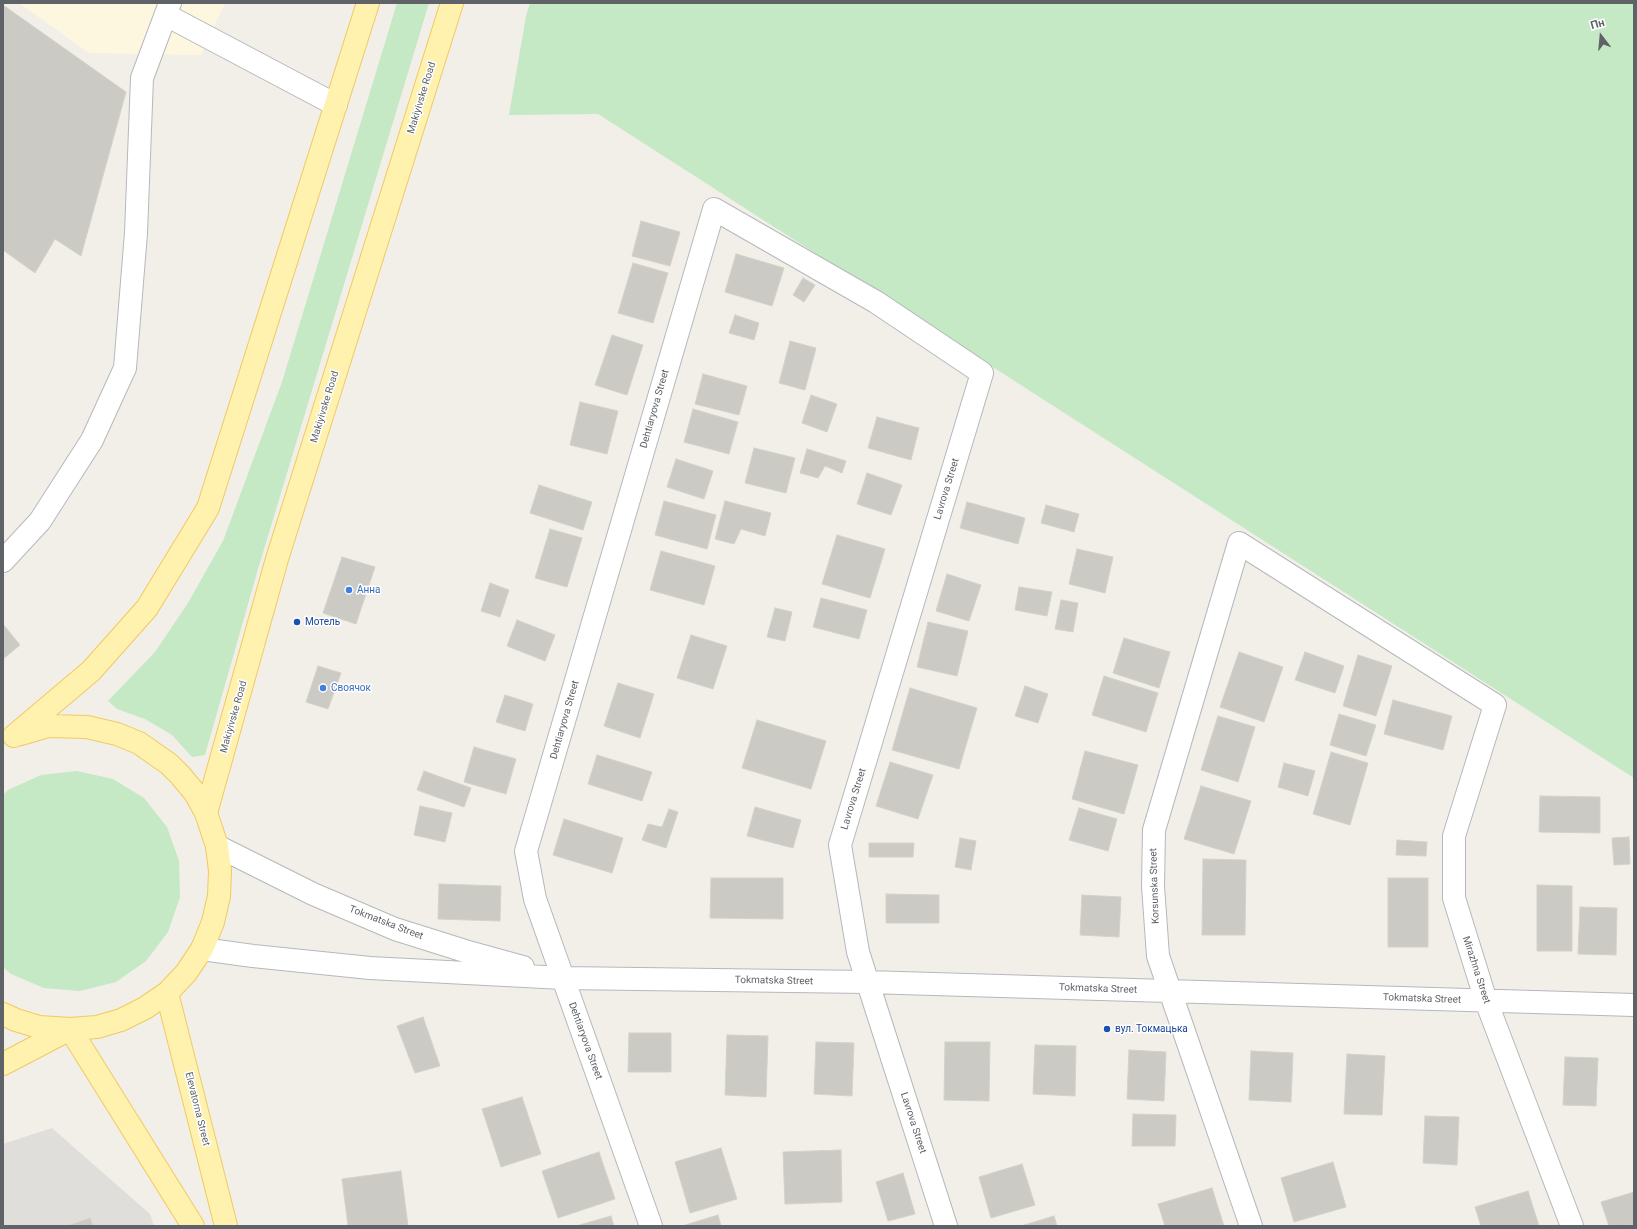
<!DOCTYPE html>
<meta charset="utf-8">
<style>
body{margin:0}
#map{position:relative;width:1637px;height:1229px;overflow:hidden;background:#f1efe8;font-family:Roboto,sans-serif}
canvas{display:block}
.frame{position:absolute;inset:0;border:4px solid #5f6368;pointer-events:none}
.north{position:absolute;left:1581px;top:16px;width:40px;height:40px;-webkit-text-stroke:3px #fff;paint-order:stroke;rotate:344deg;font-size:11px;font-weight:700;line-height:16px;text-align:center;color:#5f6368}
.north::after{content:'';display:block;margin:auto;width:14px;height:18px;background:#5f6368;clip-path:polygon(50% 0,100% 100%,50% 72%,0 100%)}
</style>
<div id="map">
<canvas width="1637" height="1229"></canvas>
<div class="frame"></div>
<div class="north">Пн</div>
</div>
<script>
const c = document.querySelector('canvas').getContext('2d');
c.lineJoin = 'round';
function paint(path, color) {
  c.fillStyle = color;
  c.fill(path, 'evenodd');
}
function poly(rows) {
  const path = new Path2D();
  for (const r of rows) {
    path.moveTo(r[0], r[1]);
    for (let i = 2; i < r.length; i += 2) path.lineTo(r[i], r[i + 1]);
  }
  return path;
}
function strokePath(path, color, width, dash) {
  c.strokeStyle = color;
  c.lineWidth = width;
  c.lineCap = dash ? 'butt' : 'round';
  c.setLineDash(dash || []);
  c.stroke(path);
}
function label(font, color, halo, rows, align = 'center') {
  c.font = font + ' Roboto,sans-serif';
  c.lineWidth = 3;
  c.setLineDash([]);
  c.textBaseline = 'middle';
  c.strokeStyle = halo;
  c.fillStyle = color;
  for (const [text, x, y, turn = 0] of rows) {
    c.save();
    c.translate(x, y);
    c.rotate((+turn || 0) * Math.PI / 180);
    c.textAlign = isNaN(turn) ? turn : align;
    if (halo) c.strokeText(text, 0, 0);
    c.fillText(text, 0, 0);
    c.restore();
  }
}
paint(poly([
 [19,3,225,3,201,55,89,53]
]), '#fef7e0');
paint(poly([
 [52,1128,150,1214,154,1226,3,1226,3,1144]
]), '#e0deda');
paint(poly([
 [397,3,429,3,258,569,205,755,192,757,172,735,145,719,117,709,108,701,155,652,188,603,223,541,282,382],
 [530,3,1634,3,1634,778,598,114,509,115,526,16],
 [77,771,113,779,144,798,167,827,179,861,180,897,168,932,146,961,116,982,80,991,44,988,11,974,3,967,3,795,8,790,41,775]
]), '#c5e8c5');
const building = poly([
 [3,5,126,92,81,256,55,239,35,273,3,250,3,5],
 [641,221,680,232,670,266,632,256,641,221],
 [736,254,784,268,772,306,725,292,736,254],
 [633,263,668,273,653,323,618,313,633,263],
 [803,278,815,285,804,302,793,295,803,278],
 [735,315,759,323,754,340,729,333,735,315],
 [612,335,643,345,627,395,595,385,612,335],
 [790,341,816,348,805,390,779,383,790,341],
 [703,374,747,386,739,415,695,404,703,374],
 [811,395,837,404,827,432,802,423,811,395],
 [580,402,618,411,607,454,570,445,580,402],
 [693,409,738,422,729,454,684,442,693,409],
 [877,417,919,428,911,460,868,448,877,417],
 [754,448,795,458,786,493,745,483,754,448],
 [807,449,846,461,842,473,825,466,818,478,800,473,807,449],
 [676,459,713,471,704,499,667,487,676,459],
 [867,473,902,485,891,515,857,504,867,473],
 [539,485,592,502,583,530,530,513,539,485],
 [664,501,716,515,707,549,655,535,664,501],
 [725,501,771,513,765,536,741,529,734,544,715,539,725,501],
 [967,502,1025,518,1018,544,960,528,967,502],
 [1046,505,1079,514,1074,532,1041,523,1046,505],
 [550,529,582,538,567,587,535,578,550,529],
 [837,535,885,549,870,598,822,584,837,535],
 [1077,549,1113,557,1105,593,1069,584,1077,549],
 [661,551,715,566,704,605,650,590,661,551],
 [342,557,375,567,356,624,323,613,342,557],
 [947,574,981,585,969,621,936,611,947,574],
 [490,583,509,590,500,617,481,611,490,583],
 [1019,587,1052,592,1047,616,1015,610,1019,587],
 [821,598,867,610,859,639,813,627,821,598],
 [1061,600,1078,603,1073,632,1055,629,1061,600],
 [775,608,792,612,785,641,767,637,775,608],
 [517,620,555,635,545,661,507,646,517,620],
 [928,622,968,631,957,676,917,667,928,622],
 [3,624,20,645,3,659,3,624],
 [691,635,727,646,713,689,677,678,691,635],
 [1124,638,1170,652,1159,688,1113,673,1124,638],
 [1239,652,1283,667,1264,722,1220,707,1239,652],
 [1305,652,1344,666,1335,693,1295,680,1305,652],
 [1358,655,1392,666,1376,716,1343,706,1358,655],
 [318,666,341,673,328,709,306,702,318,666],
 [1104,676,1158,693,1146,732,1092,715,1104,676],
 [618,683,654,694,640,738,604,726,618,683],
 [1025,686,1048,694,1038,723,1015,716,1025,686],
 [910,688,977,708,959,769,892,750,910,688],
 [505,695,533,704,525,731,496,722,505,695],
 [1393,700,1452,716,1443,750,1384,734,1393,700],
 [1339,714,1376,725,1366,756,1330,745,1339,714],
 [1218,716,1255,727,1238,782,1201,770,1218,716],
 [757,720,826,741,811,789,742,768,757,720],
 [474,747,516,759,506,794,464,782,474,747],
 [1085,751,1138,765,1124,814,1072,799,1085,751],
 [1331,752,1368,763,1350,825,1313,814,1331,752],
 [597,755,652,772,642,801,588,784,597,755],
 [890,762,933,775,918,819,876,806,890,762],
 [1284,763,1315,771,1308,796,1278,787,1284,763],
 [424,771,471,788,464,807,417,790,424,771],
 [1201,786,1251,801,1234,854,1184,839,1201,786],
 [1540,796,1600,797,1600,833,1539,832,1540,796],
 [420,806,452,813,445,842,414,835,420,806],
 [755,807,801,820,793,848,747,836,755,807],
 [1079,808,1117,819,1108,851,1069,840,1079,808],
 [669,809,678,812,666,848,642,840,648,824,662,827,669,809],
 [564,819,623,838,612,873,553,855,564,819],
 [1629,837,1630,864,1614,865,1612,838,1629,837],
 [960,838,976,841,971,870,955,867,960,838],
 [1397,840,1427,842,1426,856,1396,855,1397,840],
 [869,843,914,843,913,857,869,857,869,843],
 [1203,859,1246,860,1245,935,1202,935,1203,859],
 [711,878,783,878,783,919,710,918,711,878],
 [1388,878,1428,878,1428,947,1388,947,1388,878],
 [439,884,501,886,500,921,438,919,439,884],
 [1537,885,1572,886,1572,951,1537,951,1537,885],
 [886,894,939,895,939,923,886,923,886,894],
 [1082,895,1121,897,1119,937,1080,935,1082,895],
 [1580,907,1617,908,1616,955,1578,954,1580,907],
 [423,1017,440,1066,415,1073,397,1026,423,1017],
 [629,1033,671,1033,671,1072,628,1072,629,1033],
 [727,1035,768,1036,766,1097,725,1095,727,1035],
 [816,1042,854,1043,852,1096,814,1094,816,1042],
 [945,1042,990,1042,989,1101,944,1100,945,1042],
 [1035,1045,1076,1046,1075,1096,1033,1094,1035,1045],
 [1129,1050,1166,1052,1164,1101,1127,1099,1129,1050],
 [1251,1051,1293,1053,1291,1102,1249,1100,1251,1051],
 [1347,1054,1385,1056,1382,1115,1344,1114,1347,1054],
 [1565,1057,1598,1058,1596,1106,1563,1105,1565,1057],
 [522,1097,541,1154,501,1167,482,1109,522,1097],
 [1133,1114,1176,1115,1175,1146,1132,1146,1133,1114],
 [1425,1116,1459,1117,1457,1165,1423,1163,1425,1116],
 [721,1148,737,1199,690,1213,675,1162,721,1148],
 [841,1150,842,1202,785,1204,783,1152,841,1150],
 [599,1152,615,1199,558,1218,542,1171,599,1152],
 [1333,1162,1346,1207,1294,1222,1281,1178,1333,1162],
 [1022,1164,1035,1205,991,1218,979,1177,1022,1164],
 [401,1171,408,1226,348,1226,342,1179,401,1171],
 [903,1173,915,1214,888,1221,876,1182,903,1173],
 [1212,1188,1224,1226,1165,1226,1158,1204,1212,1188],
 [1528,1191,1539,1226,1481,1226,1475,1207,1528,1191],
 [1634,1192,1634,1224,1627,1226,1609,1226,1601,1202,1634,1192],
 [718,1215,721,1226,682,1226,718,1215],
 [611,1216,614,1226,576,1226,611,1216],
 [1054,1216,1057,1226,1021,1226,1054,1216],
 [90,1218,93,1226,68,1226,90,1218]
]);
paint(building, '#cccac5');
strokePath(building, '#d6d1c6', 1);
const minor = poly([
 [166,15,336,105],
 [3,561,40,521,92,440,125,368,136,233,142,78,170,3],
 [217,846,313,894,395,929,465,951,523,967],
 [202,949,253,956,370,968,563,978,867,982,1634,1005],
 [651,1226,535,899,526,851,714,209,876,302,982,373,840,845,858,952,946,1226],
 [1251,1226,1158,956,1153,886,1154,830,1239,543,1495,705,1454,836,1454,898,1486,1001,1572,1226]
]);
const major = poly([
 [14,736,91,671,147,608,208,508,368,3],
 [206,813,277,559,452,3],
 [167,993,226,1226],
 [3,1014,16,1020,39,1027,70,1029,97,1027,121,1020,145,1008,167,993,186,973,202,949,213,922,219,896,220,871,217,846,206,813,195,793,180,775,169,764,139,743,117,734,87,727,48,726,21,734],
 [70,1029,193,1226],
 [3,1064,70,1029]
]);
strokePath(minor, '#b5b8bc', 24);
strokePath(major, '#f2c960', 24);
strokePath(minor, '#fff', 22);
strokePath(major, '#fff2af', 22);
for (const [x, y, r, color] of [
 [349,590,4,"#3f7fe0"],
 [297,622,4,"#1a4fb4"],
 [323,688,4,"#3f7fe0"],
 [1107,1029,4,"#1a4fb4"]
]) {
  const dot = new Path2D();
  dot.arc(x, y, r, 0, 2 * Math.PI);
  c.fillStyle = color;
  c.fill(dot);
  strokePath(dot, '#fff', 1.5);
}
label('10px', '#5f6368', '#fff', [
 ["Makiyivske Road",422,98,-73],
 ["Makiyivske Road",325,407,-73],
 ["Dehtiaryova Street",655,409,-74],
 ["Lavrova Street",947,489,-73],
 ["Makiyivske Road",234,717,-74],
 ["Dehtiaryova Street",565,720,-74],
 ["Lavrova Street",854,799,-73],
 ["Korsunska Street",1155,886,-92],
 ["Tokmatska Street",386,923,21],
 ["Mirazhna Street",1476,970,72],
 ["Tokmatska Street",774,981,1],
 ["Tokmatska Street",1098,989,2],
 ["Tokmatska Street",1422,999,2],
 ["Dehtiaryova Street",585,1041,70],
 ["Elevatorna Street",197,1109,76],
 ["Lavrova Street",913,1123,72]
]);
label('10px', '#366cbe', '#fff', [
 ["Анна",357,590],
 ["Своячок",331,688]
], 'left');
label('10px', '#164399', '#fff', [
 ["Мотель",305,622],
 ["вул. Токмацька",1115,1029]
], 'left');
</script>
